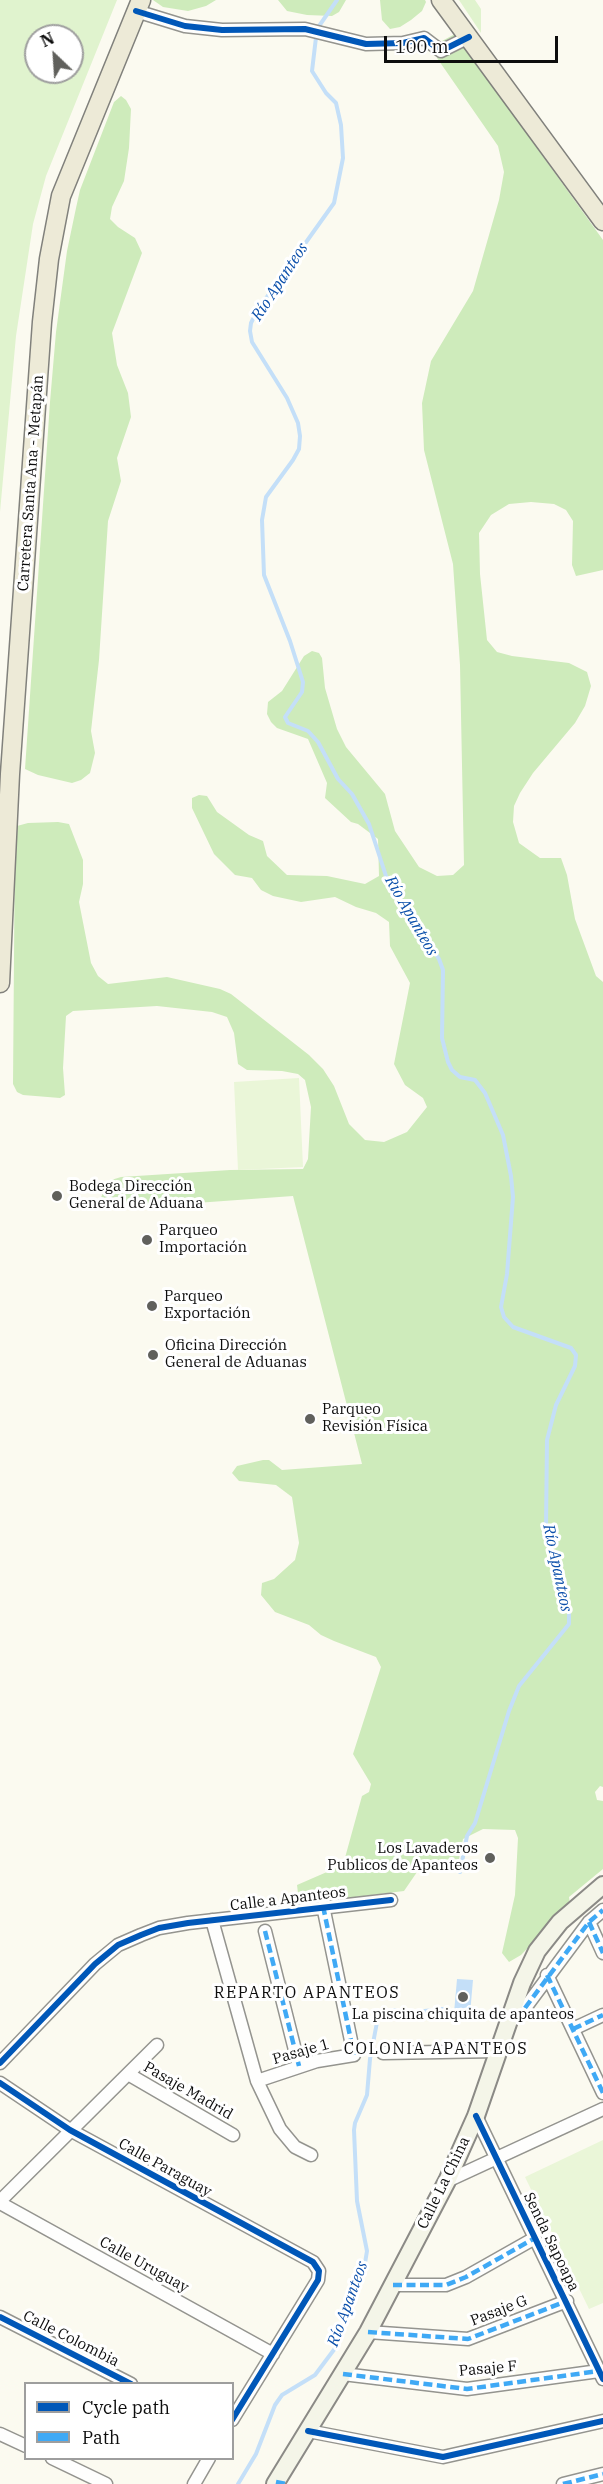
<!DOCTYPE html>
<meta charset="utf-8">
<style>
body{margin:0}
#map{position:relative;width:603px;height:2484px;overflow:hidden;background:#fbfaf0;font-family:"IBM Plex Serif",serif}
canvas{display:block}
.legend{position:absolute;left:24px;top:2382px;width:210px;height:78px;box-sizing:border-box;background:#fff;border:2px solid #9e9e9e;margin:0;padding:8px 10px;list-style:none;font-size:18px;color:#0d0d0d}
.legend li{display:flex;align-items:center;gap:12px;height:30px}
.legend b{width:30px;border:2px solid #9e9e9e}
.north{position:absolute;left:24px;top:24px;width:60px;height:60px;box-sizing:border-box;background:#fff;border:2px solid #9e9e9e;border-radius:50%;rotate:335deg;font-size:16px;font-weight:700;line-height:24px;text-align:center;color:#0d0d0d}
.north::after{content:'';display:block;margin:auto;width:21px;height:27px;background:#60605c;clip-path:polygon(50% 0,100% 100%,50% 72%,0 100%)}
.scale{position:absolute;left:384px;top:36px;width:174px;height:27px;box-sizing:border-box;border:3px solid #0d0d0d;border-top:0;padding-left:8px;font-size:18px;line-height:21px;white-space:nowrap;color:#0d0d0d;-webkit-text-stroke:4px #fff;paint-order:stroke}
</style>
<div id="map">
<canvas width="603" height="2484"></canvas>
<ul class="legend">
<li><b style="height:8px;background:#0057b8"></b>Cycle path</li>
<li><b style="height:8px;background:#3fa9f5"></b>Path</li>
</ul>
<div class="north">N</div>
<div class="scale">100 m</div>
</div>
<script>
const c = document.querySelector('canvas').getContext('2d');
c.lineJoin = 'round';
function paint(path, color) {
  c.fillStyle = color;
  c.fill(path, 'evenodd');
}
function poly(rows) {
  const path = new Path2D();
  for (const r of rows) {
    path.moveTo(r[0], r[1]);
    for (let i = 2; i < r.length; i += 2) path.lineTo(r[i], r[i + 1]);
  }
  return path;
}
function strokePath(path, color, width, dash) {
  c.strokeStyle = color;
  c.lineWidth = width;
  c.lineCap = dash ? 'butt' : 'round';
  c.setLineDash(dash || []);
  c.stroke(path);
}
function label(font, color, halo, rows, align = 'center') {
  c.font = font + ' "IBM Plex Serif",serif';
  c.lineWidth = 6;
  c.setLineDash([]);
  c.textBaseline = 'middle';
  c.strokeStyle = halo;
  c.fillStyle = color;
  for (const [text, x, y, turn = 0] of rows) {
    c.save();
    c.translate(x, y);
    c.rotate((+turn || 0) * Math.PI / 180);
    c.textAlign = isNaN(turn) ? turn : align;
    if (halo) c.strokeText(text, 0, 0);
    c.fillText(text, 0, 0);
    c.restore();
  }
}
paint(poly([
 [0,0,117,0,46,176,33,224,16,336,0,512],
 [36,36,72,36,72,72,36,72],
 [459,0,475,0,481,9,481,33]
]), '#e0f3ce');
paint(poly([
 [153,0,216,0,206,6,188,11,163,7],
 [278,0,346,0,339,12,332,16,307,15,287,11],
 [380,0,425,0,426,2,422,11,411,20,400,27,390,29,382,20],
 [455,34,603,240,603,570,576,576,572,565,573,521,566,510,554,504,531,502,509,504,491,515,479,533,480,574,487,640,497,652,512,656,569,663,587,672,591,686,585,706,575,723,533,773,520,793,514,806,513,822,519,843,540,858,561,858,567,875,575,919,596,976,603,982,603,1787,600,1786,595,1792,597,1800,603,1801,603,1869,569,1897,570,1904,521,1955,509,1962,502,1953,515,1895,518,1838,515,1830,483,1829,463,1839,459,1859,441,1863,426,1859,404,1891,307,1903,298,1893,297,1885,343,1865,362,1796,369,1792,371,1784,353,1754,381,1667,376,1657,334,1641,321,1635,309,1625,275,1612,261,1595,262,1583,274,1579,295,1560,299,1543,292,1497,276,1485,239,1481,232,1473,237,1466,263,1460,269,1460,282,1470,362,1464,293,1196,99,1210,97,1207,108,1181,121,1177,230,1170,303,1169,308,1159,311,1107,305,1080,298,1074,282,1071,247,1070,238,1064,234,1033,227,1017,212,1012,157,1006,73,1011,66,1016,63,1068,65,1095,60,1098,23,1095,17,1092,13,1084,15,831,17,826,28,823,58,822,69,824,83,860,83,884,79,902,91,963,98,976,108,984,167,977,220,989,231,994,309,1055,323,1069,334,1086,349,1124,365,1140,384,1142,407,1132,427,1107,423,1098,405,1085,394,1064,410,983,390,946,389,922,376,913,356,907,335,897,301,902,273,896,261,890,252,878,235,875,214,854,192,808,192,798,199,795,207,796,217,812,249,835,263,841,267,856,287,875,327,876,365,884,379,876,378,839,358,824,351,822,325,798,327,783,308,739,277,728,271,722,267,714,268,702,282,691,304,656,312,651,319,653,322,658,325,688,337,729,346,747,385,794,395,831,419,867,437,876,453,875,464,865,460,665,453,564,424,450,422,403,431,361,473,291,499,200,504,172,498,146,437,58,436,50,442,41],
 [121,96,126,100,131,109,129,148,124,181,112,207,110,219,118,227,135,238,142,253,112,333,117,365,128,393,131,417,117,458,121,481,108,521,99,660,91,731,95,753,90,773,81,780,72,783,38,775,25,769,50,402,56,332,67,251,76,208,80,190,114,102]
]), '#ceebbb');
paint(poly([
 [299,1078,303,1167,238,1170,234,1082],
 [603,2140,603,2303,589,2309,525,2177]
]), '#eaf6d8');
paint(poly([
 [457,1979,473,1980,470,2014,454,2013]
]), '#c4dff8');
strokePath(poly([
 [337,0,317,29,312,71,326,93,336,103,341,125,343,158,334,203,257,311,251,323,250,331,252,342,287,398,298,423,300,436,299,449,293,460,266,497,262,520,264,575,290,641,303,682,302,692,285,717,288,723,308,731,318,742,338,779,352,794,369,824,386,876,439,959,443,970,442,1038,448,1062,452,1070,460,1077,475,1080,485,1093,503,1135,511,1176,513,1197,507,1274,501,1307,504,1317,513,1327,571,1348,576,1355,575,1366,556,1405,547,1440,546,1527,559,1586,569,1613,569,1624,519,1686,509,1711,475,1823,467,1836,460,1872],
 [238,2484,256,2454,275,2405,282,2395,315,2375,336,2347,365,2263,367,2251,357,2201,354,2130,355,2123,367,2095,370,2059,378,2017,386,2011,393,2010,406,2013,443,2009]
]), '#c4dff8', 4);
const street = poly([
 [136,11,185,26,222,30,305,29,366,44,403,43,424,38,441,51,469,37],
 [212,1920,257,2081,280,2129,295,2147,311,2155],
 [589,1922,603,1953],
 [265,1931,299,2066],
 [547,1975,603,2093],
 [525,2008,589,1922,603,1910],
 [573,2029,603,2015],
 [383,2053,498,2051],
 [0,2063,95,1964,118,1945,141,1935,159,1928,188,1923,391,1900],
 [128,2074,233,2135],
 [257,2081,317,2061,354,2055,323,1906],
 [0,2083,70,2130,313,2262,319,2271,318,2280,232,2420],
 [476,2116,603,2379],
 [447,2181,603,2109],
 [0,2201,157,2045],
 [0,2203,273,2354],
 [393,2285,446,2285,466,2277,535,2238],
 [0,2317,131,2384],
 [368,2332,468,2339,567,2301],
 [343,2374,467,2389,599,2371],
 [308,2431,443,2457,603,2421],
 [0,2434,26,2446],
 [52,2458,106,2484],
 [194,2484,209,2458],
 [563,2484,603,2474]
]);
const secondary = poly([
 [275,2484,368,2332,447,2181,476,2116,522,1983,537,1951,560,1922,603,1885]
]);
const primary = poly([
 [441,0,603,221],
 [0,983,10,774,42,322,49,259,61,196,141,0]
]);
strokePath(street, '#94948f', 15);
strokePath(secondary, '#8b8a86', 20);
strokePath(primary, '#81817c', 21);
strokePath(street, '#fefefd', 12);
strokePath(secondary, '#f4f5e8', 16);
strokePath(primary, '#edead7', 18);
strokePath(poly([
 [323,1906,354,2055],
 [589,1922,603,1953],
 [265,1931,299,2066],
 [547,1975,603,2093],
 [525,2008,589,1922,603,1910],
 [573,2029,603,2015],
 [393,2285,446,2285,466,2277,535,2238],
 [368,2332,468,2339,567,2301],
 [343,2374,467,2389,599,2371],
 [276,2482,286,2484],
 [563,2484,603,2474]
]), '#3fa9f5', 4.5, [9, 4.5]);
strokePath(poly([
 [136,11,185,26,222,30,305,29,366,44,403,43,424,38,441,51,469,37],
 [0,2063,95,1964,118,1945,141,1935,159,1928,188,1923,391,1900],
 [0,2083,70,2130,313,2262,319,2271,318,2280,232,2420],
 [476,2116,603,2379],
 [0,2317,131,2384],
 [308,2431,443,2457,603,2421]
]), '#0057b8', 6);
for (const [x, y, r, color] of [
 [57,1196,6,"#60605c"],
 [147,1240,6,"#60605c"],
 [152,1306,6,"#60605c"],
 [153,1355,6,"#60605c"],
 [310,1419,6,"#60605c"],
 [490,1858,6,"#60605c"],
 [463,1997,6,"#60605c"]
]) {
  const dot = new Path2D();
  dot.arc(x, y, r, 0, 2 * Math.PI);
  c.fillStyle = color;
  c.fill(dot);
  strokePath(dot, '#fff', 2);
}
label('15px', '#0d0d0d', '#fff', [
 ["Carretera Santa Ana - Metapán",31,483,-86],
 ["Calle a Apanteos",288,1899,-7],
 ["Pasaje 1",301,2052,-16],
 ["Pasaje Madrid",188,2091,30],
 ["Calle Paraguay",165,2168,29],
 ["Calle La China",444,2183,-64],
 ["Senda Sapoapa",551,2242,64],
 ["Calle Uruguay",144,2265,29],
 ["Pasaje G",499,2311,-21],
 ["Calle Colombia",71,2339,27],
 ["Pasaje F",488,2369,-5]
]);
label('15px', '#0d0d0d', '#fff', [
 ["Bodega Dirección",69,1187],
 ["General de Aduana",69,1204],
 ["Parqueo",159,1231],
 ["Importación",159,1248],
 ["Parqueo",164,1297],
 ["Exportación",164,1314],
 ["Oficina Dirección",165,1346],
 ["General de Aduanas",165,1363],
 ["Parqueo",322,1410],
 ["Revisión Física",322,1427],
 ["Los Lavaderos",478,1849,"right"],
 ["Publicos de Apanteos",478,1866,"right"],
 ["La piscina chiquita de apanteos",463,2015,"center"]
], 'left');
label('italic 16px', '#0b4faa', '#fff', [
 ["Río Apanteos",280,282,-57],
 ["Río Apanteos",411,916,60],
 ["Río Apanteos",557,1568,78],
 ["Río Apanteos",348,2304,-70]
]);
c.letterSpacing = '1.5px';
label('16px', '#0d0d0d', '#fff', [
 ["REPARTO APANTEOS",307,1993],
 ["COLONIA APANTEOS",436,2049]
]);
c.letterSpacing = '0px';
</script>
